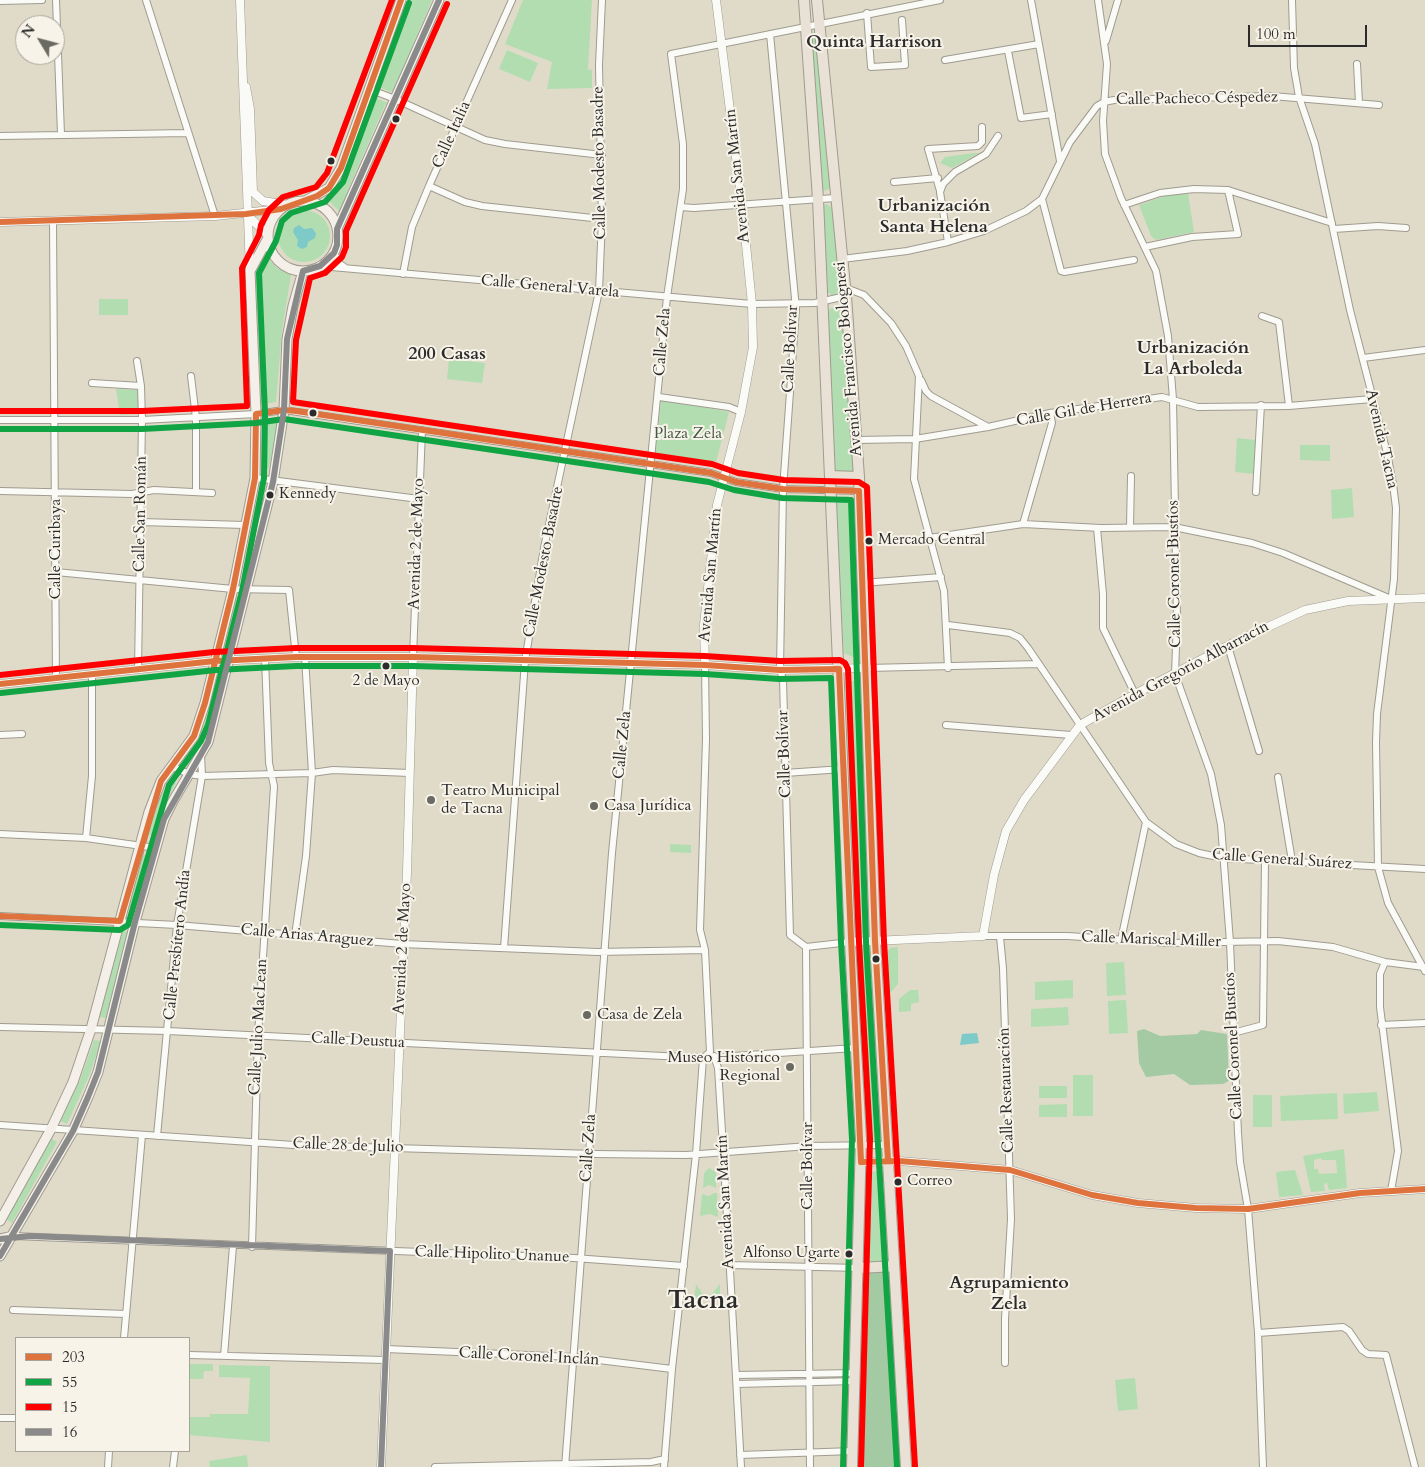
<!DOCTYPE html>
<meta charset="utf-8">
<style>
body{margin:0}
#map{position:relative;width:1425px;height:1467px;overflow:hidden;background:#e0dbc8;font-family:Cardo,serif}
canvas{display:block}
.legend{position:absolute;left:15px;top:1337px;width:175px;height:115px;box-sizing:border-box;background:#f7f3e8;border:1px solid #a5a39c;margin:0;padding:6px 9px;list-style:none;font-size:15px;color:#2b2b2b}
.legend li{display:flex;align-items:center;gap:10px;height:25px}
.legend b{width:25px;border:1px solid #a5a39c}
.north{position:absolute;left:15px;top:15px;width:50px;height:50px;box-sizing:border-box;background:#f7f3e8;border:1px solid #a5a39c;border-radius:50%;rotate:307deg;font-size:14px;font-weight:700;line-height:20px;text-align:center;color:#2b2b2b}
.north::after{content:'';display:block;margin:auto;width:18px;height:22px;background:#6a6962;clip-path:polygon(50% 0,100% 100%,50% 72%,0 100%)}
.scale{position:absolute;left:1248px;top:25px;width:119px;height:22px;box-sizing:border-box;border:2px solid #2b2b2b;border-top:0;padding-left:6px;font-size:15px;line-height:18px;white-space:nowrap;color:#2b2b2b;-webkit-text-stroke:4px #f7f3e8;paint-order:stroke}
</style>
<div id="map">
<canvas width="1425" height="1467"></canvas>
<ul class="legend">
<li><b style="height:6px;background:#df733d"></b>203</li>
<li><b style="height:6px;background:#11a444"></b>55</li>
<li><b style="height:6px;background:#f00"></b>15</li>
<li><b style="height:6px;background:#8a8a8a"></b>16</li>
</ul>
<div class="north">N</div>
<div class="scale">100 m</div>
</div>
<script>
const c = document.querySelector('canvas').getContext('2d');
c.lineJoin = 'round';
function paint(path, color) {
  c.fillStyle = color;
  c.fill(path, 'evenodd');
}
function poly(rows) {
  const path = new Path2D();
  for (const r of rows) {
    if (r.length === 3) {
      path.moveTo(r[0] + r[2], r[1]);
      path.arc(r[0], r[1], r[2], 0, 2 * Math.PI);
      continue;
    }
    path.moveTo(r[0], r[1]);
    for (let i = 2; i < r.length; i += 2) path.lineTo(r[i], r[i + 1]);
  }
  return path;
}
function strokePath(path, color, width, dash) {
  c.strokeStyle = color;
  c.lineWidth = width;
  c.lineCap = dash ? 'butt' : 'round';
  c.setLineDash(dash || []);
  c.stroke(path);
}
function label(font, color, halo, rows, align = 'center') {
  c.font = font + ' Cardo,serif';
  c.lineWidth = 4;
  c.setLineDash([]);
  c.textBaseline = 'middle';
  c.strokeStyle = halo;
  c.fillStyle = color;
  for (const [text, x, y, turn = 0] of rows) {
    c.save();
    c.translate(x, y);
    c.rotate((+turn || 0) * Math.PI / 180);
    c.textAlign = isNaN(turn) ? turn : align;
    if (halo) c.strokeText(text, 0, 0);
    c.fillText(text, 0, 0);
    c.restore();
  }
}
paint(poly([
 [408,0,432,0,394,90,390,92,376,85],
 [523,0,592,0,588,69,585,69,592,70,592,88,547,89,552,62,505,44],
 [814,32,818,34,831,188,824,191,819,188,810,33],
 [507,50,538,63,530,82,499,69],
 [371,96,388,103,385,105,347,192,349,193,342,210,339,211,327,199,327,197,337,186,339,187],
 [974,153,979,153,952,168,940,163,945,157],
 [1188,193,1194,232,1156,240,1151,236,1139,205,1165,196],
 [826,204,833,208,841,289,838,295,832,296,828,292,822,208],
 [304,236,26],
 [265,255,277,268,291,275,282,331,276,402,258,405,254,274],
 [99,299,128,299,128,315,99,315],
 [837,305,844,311,854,469,853,473,838,473,834,470,827,314,830,309],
 [449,359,485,363,482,383,447,379],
 [116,389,139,390,139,414,120,415],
 [664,399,729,412,715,466,655,458,661,402],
 [274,417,279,420,269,468,262,470,261,422],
 [1237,438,1256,440,1254,474,1235,472],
 [1300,445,1330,445,1330,461,1300,460],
 [259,488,266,488,247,575,242,575],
 [1352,488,1354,517,1332,519,1331,490],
 [846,496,852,498,856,505,861,652,853,657,844,653,835,506,839,498],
 [235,596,241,599,230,642,225,642],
 [221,670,206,729,186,765,182,762,200,735,217,671],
 [850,681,857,681,863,687,871,929,866,933,859,934,854,930,845,685],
 [170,779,176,783,165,804,154,836,148,834,158,802],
 [670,844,691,845,691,853,670,852],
 [142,854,149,856,135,909,128,907],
 [123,931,129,932,106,1018,98,1017],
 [860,945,869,946,872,949,882,1135,873,1141,865,1139,854,948],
 [898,947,898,984,891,992,888,993,886,954,890,948],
 [1124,962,1126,995,1107,996,1106,963],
 [1073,980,1073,998,1035,1000,1035,982],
 [910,990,918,990,919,1002,911,1004,911,1011,899,1012,899,999],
 [1126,1000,1128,1033,1109,1034,1108,1001],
 [1068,1007,1069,1025,1031,1027,1031,1009],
 [890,1011,894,1069,891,1072,888,1012],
 [94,1040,101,1041,90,1074,67,1124,59,1120,80,1080],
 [1073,1075,1093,1075,1093,1116,1073,1116],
 [1039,1086,1067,1086,1067,1098,1039,1098],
 [1377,1092,1379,1111,1344,1114,1343,1094],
 [1337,1093,1338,1119,1281,1121,1280,1096],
 [1253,1095,1272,1095,1272,1127,1253,1127],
 [1067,1104,1067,1117,1039,1117,1039,1105],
 [51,1138,57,1142,12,1223,4,1218],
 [1344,1149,1347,1188,1329,1190,1327,1183,1324,1184,1325,1191,1311,1192,1303,1156],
 [1321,1158,1322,1160,1336,1160,1337,1173,1319,1174,1318,1169,1314,1169,1314,1160],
 [709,1168,716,1172,716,1188,709,1185,703,1188,704,1173],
 [1295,1170,1303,1195,1279,1197,1276,1172],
 [865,1171,885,1172,889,1262,864,1263,862,1260],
 [714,1193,717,1193,718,1217,710,1214,700,1216,702,1194,709,1196],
 [696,1284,702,1293,707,1295,712,1294,720,1284,720,1301,710,1296,694,1300],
 [189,1364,213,1364,213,1371,204,1371,203,1379,189,1379],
 [219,1365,270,1366,270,1442,189,1435,189,1417,210,1417,210,1414,248,1414,250,1378,219,1377],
 [1135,1378,1138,1409,1118,1411,1115,1380],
 [247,1455,248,1467,210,1467,209,1461]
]), '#b2ddb1');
paint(poly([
 [1144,1029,1160,1036,1197,1034,1201,1030,1227,1034,1229,1081,1223,1084,1190,1085,1174,1074,1146,1077,1139,1063,1137,1031],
 [868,1271,888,1271,891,1273,903,1467,857,1467,862,1334,866,1273]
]), '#a4caa3');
paint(poly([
 [299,225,304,229,312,228,316,233,315,238,308,242,307,247,302,249,297,246,298,240,293,232,294,228],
 [977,1033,979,1043,960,1045,962,1034]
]), '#7ecac8');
const minor = poly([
 [56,0,61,134],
 [146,0,215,216],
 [1031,0,1060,161],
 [1098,0,1107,64,1103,121,1105,154,1121,198,1156,271,1168,336,1173,399,1177,619,1175,674,1211,774,1221,825,1230,942,1238,1133,1240,1162,1248,1209,1258,1333,1263,1467],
 [1292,0,1294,68,1299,97,1315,144,1350,310,1387,453,1393,484,1396,508,1394,579,1377,714,1376,742,1378,867,1388,903,1425,971],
 [0,1,42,0],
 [867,13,871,67,905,65,902,20],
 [770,34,796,309,783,489,780,670,783,679,784,717,790,935,806,947],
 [1106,41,1118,0],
 [1008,51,1021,118,1052,114],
 [945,60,1039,44],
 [1357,64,1359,103],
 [369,89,395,99,485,140,505,144,602,155],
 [0,136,188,133],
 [894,182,938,178],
 [429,186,465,202,482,206,602,219],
 [940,191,928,149,978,146,982,142,982,127],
 [1042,199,1061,271,1064,272,1134,260],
 [1124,205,1160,193,1194,189,1228,190,1332,223],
 [681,207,694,208,835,198],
 [53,221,56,678],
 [1334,229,1378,226,1406,228],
 [948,242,940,192,943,184,955,172,986,154,998,136],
 [1145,247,1192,237,1238,234,1228,190],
 [334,253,340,264,346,268],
 [842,259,907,251,948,242,984,231,1026,211,1042,199,1070,142,1097,106,1104,102,1114,100,1272,96,1379,105],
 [320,266,752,304,815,303,846,296],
 [403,274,412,227,429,186,512,0],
 [846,288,864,295,891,323,906,346,919,376,914,479,944,591,948,668],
 [1262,316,1279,322,1289,406],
 [1363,358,1425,350],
 [137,361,141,386,142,420,138,669],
 [191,376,196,418,196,492],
 [921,380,926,391,931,396,988,427],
 [92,383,141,386],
 [659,397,729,407,741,412],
 [0,420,142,420,256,414,284,410,711,473,736,482,783,489,859,491],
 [856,440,915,439,988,427,1050,413,1162,397,1198,407,1289,406,1372,399],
 [255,478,419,499],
 [0,491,132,494,154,490,212,493],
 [1256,492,1261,405],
 [141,522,245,525],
 [1023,524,1052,423,1050,413],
 [1130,527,1131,476],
 [1097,528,1103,594,1103,628,1135,694],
 [929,538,1023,524,1101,528,1174,527,1252,543,1283,553,1391,599],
 [56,572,233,589,289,590,296,657],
 [862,583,941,577],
 [948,625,1010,633,1020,638,1028,648,1146,822,1176,844,1199,853,1223,858,1425,869],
 [1228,646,1259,751],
 [413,657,422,430],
 [867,668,1039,664],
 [946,725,1071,735],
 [0,735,22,734],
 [171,766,189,774,202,776,312,773,333,770,410,773],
 [785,773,843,769],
 [1278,777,1292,861],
 [0,834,86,838,156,848],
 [86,838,92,776,92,674],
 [0,916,177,925,402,944,597,952,705,950],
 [295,936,306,856,312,773,305,657],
 [983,936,1068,936,1170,943,1278,941,1333,947,1385,962,1424,967],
 [1000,937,1003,968,1011,1219,1005,1319,1005,1363],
 [1121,940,1146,822],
 [806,947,810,1467],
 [806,947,850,942],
 [504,948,525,661,544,548,599,291,602,219,599,65,602,0],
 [1385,962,1380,974,1380,1007,1398,1151,1391,1191],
 [1381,1025,1425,1023],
 [0,1027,168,1031,703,1058,855,1048],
 [1233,1033,1263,1025,1265,860],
 [714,1056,718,1068,724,1163,741,1467],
 [0,1125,294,1145,594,1154,686,1155,809,1146,886,1145],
 [157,1136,177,925,202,776,201,755],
 [13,1236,574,1258,684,1266],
 [252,1247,258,1035,274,786,269,763,265,658],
 [729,1265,860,1268],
 [13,1310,126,1314],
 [1258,1333,1343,1327,1349,1331,1362,1350,1368,1354,1386,1355,1415,1467],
 [124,1338,142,1135],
 [386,1349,574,1357,672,1369],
 [189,1355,385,1360],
 [224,1356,233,1246],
 [736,1375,856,1373],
 [737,1384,856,1381],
 [0,1418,16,1418],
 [740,1455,853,1451],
 [108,1467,109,1451],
 [173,1467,175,1451],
 [435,1467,651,1462,665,1459],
 [565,1467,612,853,667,297,683,189,683,144,671,54,940,0],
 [664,1467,672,1369,696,1154,703,1058,710,1052,705,950,700,930,706,739,705,665]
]);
const tertiary = poly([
 [240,0,250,271],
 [246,87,250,109,253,192,263,201,287,205],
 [246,214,268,235],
 [0,222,215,216,281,209],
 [705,665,704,625,717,505,741,412,753,347,752,304,742,205,716,0],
 [0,684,215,661,296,657,413,657,705,665,780,670,867,668],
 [850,942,983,936,994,875,1006,831,1024,800,1080,725,1135,694,1233,643,1305,610,1348,601,1425,598],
 [861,1162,899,1161,1010,1170,1092,1195,1138,1203,1196,1208,1248,1209,1360,1193,1425,1189],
 [381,1467,407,872,413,657]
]);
const secondary = poly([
 [305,201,329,188,341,168,401,0],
 [303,236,35],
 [337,229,439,0],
 [0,1221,51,1129,73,1082,91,1029,149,812,161,781,194,736,205,703,233,589,255,478,256,414,250,271,268,238],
 [0,1239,13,1236],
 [0,1256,73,1131,88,1097,98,1072,135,922,164,819,173,801,208,742,273,482,284,410,287,339,293,306,303,271]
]);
const primary = poly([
 [804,0,818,199,850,942,861,1139,852,1467],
 [817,0,846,296,859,477,875,941,906,1467],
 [831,476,859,477],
 [860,1268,894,1266]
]);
strokePath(minor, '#9f9b90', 8);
strokePath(tertiary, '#9f9b90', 9);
strokePath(secondary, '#9f9b90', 11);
strokePath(primary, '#9f9b90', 12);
strokePath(minor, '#fafaf7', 6);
strokePath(tertiary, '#fafaf7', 8);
strokePath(secondary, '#f4f0e9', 9);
strokePath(primary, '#e9e1d5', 10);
strokePath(poly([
 [0,222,246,214,281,209,317,196,329,188,341,168,401,0],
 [0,684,215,661,296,657,413,657,705,665,780,670,839,669,861,1162,899,1161,1010,1170,1092,1195,1138,1203,1196,1208,1248,1209,1360,1193,1425,1189],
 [0,916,120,921,161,781,194,736,205,703,233,589,255,478,256,414,284,410,296,411,711,473,736,482,783,489,859,491,875,941,888,1161]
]), '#df733d', 6);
strokePath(poly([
 [0,429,142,429,256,423,284,419,709,482,734,490,782,498,851,500,866,942,897,1467],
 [1,693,216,670,296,666,413,666,705,674,779,679,831,678,841,942,852,1139,843,1467],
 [0,925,120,930,128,925,169,785,201,741,208,725,242,591,264,478,265,414,259,273,276,241,282,221,291,213,325,202,343,182,409,3]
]), '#11a444', 6);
strokePath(poly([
 [447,4,346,231,346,247,342,257,325,273,310,278,296,340,293,402,712,464,738,473,784,480,859,482,867,487,884,941,915,1466],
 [0,411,142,411,247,406,242,268,259,235,261,225,269,210,283,197,316,187,327,173,392,0],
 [0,675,214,652,296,648,413,648,705,656,780,661,840,660,845,663,848,669,859,942,870,1139,861,1467]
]), '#f00', 6);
strokePath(poly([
 [0,1239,30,1236,390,1251,381,1467],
 [0,1256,73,1131,88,1097,98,1072,135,922,164,819,208,742,273,482,284,410,287,339,303,271,320,266,334,253,337,245,337,229,439,0]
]), '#8a8a8a', 6);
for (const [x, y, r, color] of [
 [396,119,4.5,"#2b2b2b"],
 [331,161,4.5,"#2b2b2b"],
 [313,413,4.5,"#2b2b2b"],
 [270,495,4.5,"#2b2b2b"],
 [869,541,4.5,"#2b2b2b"],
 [386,666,4.5,"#2b2b2b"],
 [431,800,5,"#6a6962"],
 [594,806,5,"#6a6962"],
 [876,959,4.5,"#2b2b2b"],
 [587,1015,5,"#6a6962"],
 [790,1067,5,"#6a6962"],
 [898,1182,4.5,"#2b2b2b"],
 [849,1254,4.5,"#2b2b2b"]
]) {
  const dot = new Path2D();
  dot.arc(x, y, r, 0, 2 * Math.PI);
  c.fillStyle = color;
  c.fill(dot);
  strokePath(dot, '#f7f3e8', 2);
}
label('15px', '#2b2b2b', '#f7f3e8', [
 ["Kennedy",279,495],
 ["Mercado Central",878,541],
 ["2 de Mayo",386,682,"center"],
 ["Correo",907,1182],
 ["Alfonso Ugarte",840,1254,"right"]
], 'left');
label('16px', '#2b2b2b', '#f7f3e8', [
 ["Calle Pacheco Céspedez",1197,99,-1],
 ["Calle Italia",452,135,-66],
 ["Calle Modesto Basadre",600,163,-91],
 ["Avenida San Martín",738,176,-96],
 ["Calle General Varela",550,287,5],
 ["Calle Zela",663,342,-85],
 ["Calle Bolívar",791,349,-87],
 ["Avenida Francisco Bolognesi",849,359,-95],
 ["Calle Gil de Herrera",1084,410,-10],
 ["Avenida Tacna",1381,439,77],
 ["Calle San Román",141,514,-89],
 ["Avenida 2 de Mayo",417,544,-88],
 ["Calle Curibaya",56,549,-90],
 ["Calle Modesto Basadre",544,562,-79],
 ["Calle Coronel Bustíos",1175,574,-91],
 ["Avenida San Martín",711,575,-85],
 ["Avenida Gregorio Albarracín",1181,672,-28],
 ["Calle Zela",623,745,-84],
 ["Calle Bolívar",785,754,-92],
 ["Calle General Suárez",1282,860,4],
 ["Calle Arias Araguez",307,936,5],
 ["Calle Mariscal Miller",1151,940,2],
 ["Calle Presbítero Andía",178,945,-84],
 ["Avenida 2 de Mayo",403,949,-87],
 ["Calle Julio MacLean",259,1027,-87],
 ["Calle Deustua",358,1041,3],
 ["Calle Coronel Bustíos",1234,1046,-93],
 ["Calle Restauración",1007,1090,-92],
 ["Calle 28 de Julio",348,1146,2],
 ["Calle Zela",589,1148,-86],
 ["Calle Bolívar",808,1166,-90],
 ["Avenida San Martín",726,1202,-93],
 ["Calle Hipolito Unanue",492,1255,2],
 ["Calle Coronel Inclán",529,1357,3]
]);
label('16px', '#445848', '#f7f3e8', [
 ["Plaza Zela",688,434]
]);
label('16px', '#2b2b2b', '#f7f3e8', [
 ["Teatro Municipal",441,791],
 ["de Tacna",441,809],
 ["Casa Jurídica",604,806],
 ["Casa de Zela",597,1015],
 ["Museo Histórico",780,1058,"right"],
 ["Regional",780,1076,"right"]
], 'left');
label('bold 18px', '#2b2b2b', '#f7f3e8', [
 ["Quinta Harrison",874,43],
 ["Urbanización",934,207],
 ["Santa Helena",934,228],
 ["Urbanización",1193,349],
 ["La Arboleda",1193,370],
 ["200 Casas",447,355],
 ["Agrupamiento",1009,1284],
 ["Zela",1009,1305]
]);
label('bold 26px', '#2b2b2b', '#f7f3e8', [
 ["Tacna",703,1302]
]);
</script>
